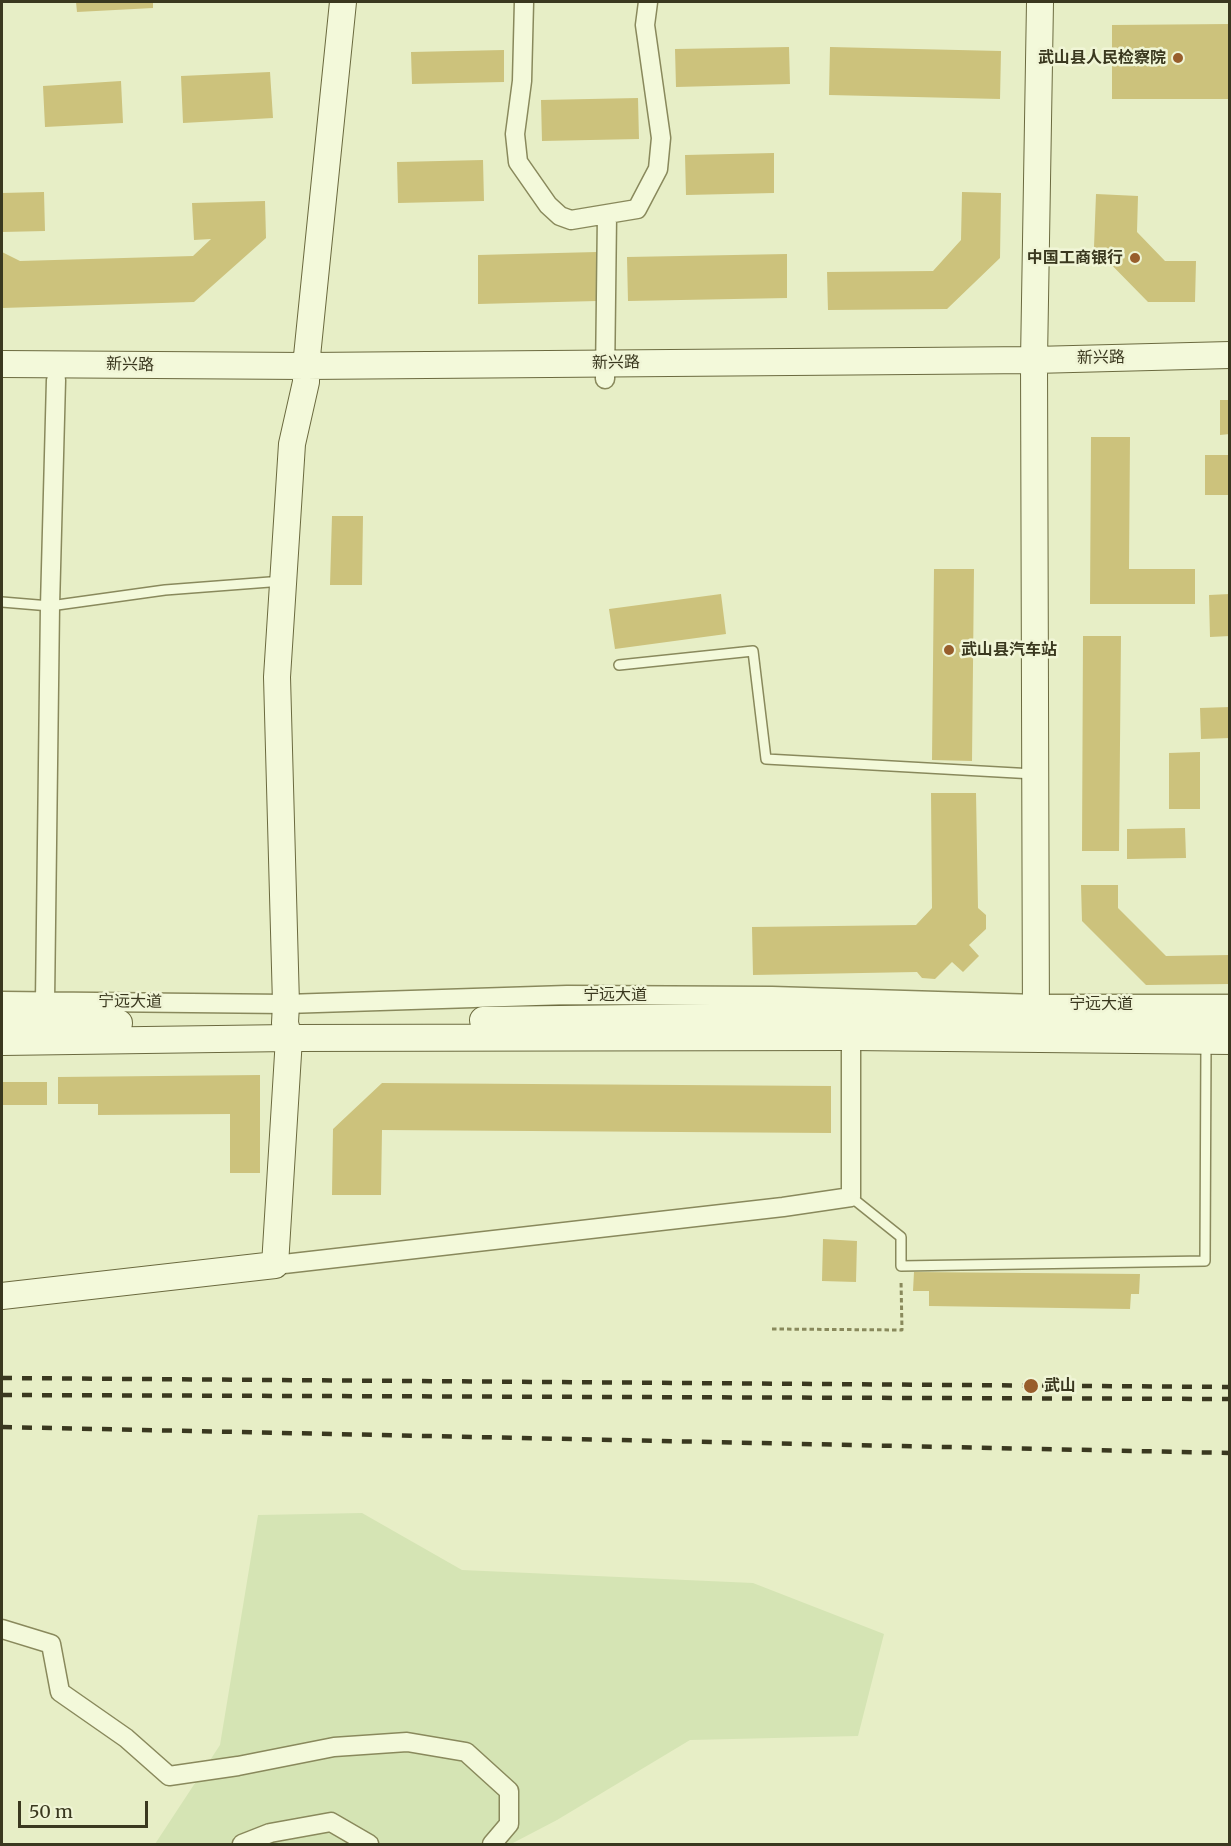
<!DOCTYPE html>
<meta charset="utf-8">
<style>
body{margin:0}
#map{position:relative;width:1231px;height:1846px;overflow:hidden;background:#e7eec6;font-family:Merriweather,serif}
canvas{display:block}
.frame{position:absolute;inset:0;border:3px solid #3a381f;pointer-events:none}
.scale{position:absolute;left:18px;top:1801px;width:130px;height:27px;box-sizing:border-box;border:3px solid #3a381f;border-top:0;padding-left:8px;font-size:18px;line-height:21px;white-space:nowrap;color:#3a381f;-webkit-text-stroke:4px #f0f5d6;paint-order:stroke}
</style>
<div id="map">
<canvas width="1231" height="1846"></canvas>
<div class="frame"></div>
<div class="scale">50 m</div>
</div>
<script>
const c = document.querySelector('canvas').getContext('2d');
c.lineJoin = 'round';
function paint(path, color) {
  c.fillStyle = color;
  c.fill(path, 'evenodd');
}
function poly(rows) {
  const path = new Path2D();
  for (const r of rows) {
    path.moveTo(r[0], r[1]);
    for (let i = 2; i < r.length; i += 2) path.lineTo(r[i], r[i + 1]);
  }
  return path;
}
function strokePath(path, color, width, dash) {
  c.strokeStyle = color;
  c.lineWidth = width;
  c.lineCap = dash ? 'butt' : 'round';
  c.setLineDash(dash || []);
  c.stroke(path);
}
function label(font, color, halo, rows, align = 'center') {
  c.font = font + ' Merriweather,"Noto Sans SC",serif';
  c.lineWidth = 5;
  c.setLineDash([]);
  c.textBaseline = 'middle';
  c.strokeStyle = halo;
  c.fillStyle = color;
  for (const [text, x, y, turn = 0] of rows) {
    c.save();
    c.translate(x, y);
    c.rotate((+turn || 0) * Math.PI / 180);
    c.textAlign = isNaN(turn) ? turn : align;
    if (halo) c.strokeText(text, 0, 0);
    c.fillText(text, 0, 0);
    c.restore();
  }
}
paint(poly([
 [362,1513,462,1570,753,1583,884,1634,858,1736,690,1740,557,1820,511,1844,155,1844,220,1745,258,1515]
]), '#d5e4b4');
paint(poly([
 [76,2,153,2,153,8,77,12],
 [1230,24,1230,99,1112,99,1112,25],
 [789,47,790,84,676,87,675,49],
 [830,47,1001,51,1000,99,829,95],
 [504,50,504,82,412,84,411,52],
 [270,72,273,118,183,123,181,76],
 [121,81,123,123,45,127,43,86],
 [638,98,639,139,542,141,541,100],
 [774,153,774,193,686,195,685,155],
 [483,160,484,201,398,203,397,162],
 [44,192,45,231,2,232,2,193],
 [962,192,1001,193,1000,258,947,309,828,310,827,272,933,271,961,240],
 [1096,194,1138,196,1137,232,1165,261,1196,261,1195,302,1148,302,1094,247],
 [265,201,266,238,194,302,2,308,2,252,20,261,193,256,211,239,194,240,192,203],
 [597,252,597,301,478,304,478,255],
 [787,254,787,298,628,301,627,257],
 [1220,400,1230,400,1230,434,1220,435],
 [1091,437,1130,437,1129,569,1195,569,1195,604,1090,604],
 [1205,455,1230,455,1230,495,1205,495],
 [332,516,363,516,362,585,330,585],
 [934,569,974,569,972,761,932,760],
 [721,594,726,634,615,649,609,609],
 [1230,594,1230,636,1210,637,1209,595],
 [1083,636,1121,636,1119,851,1082,851],
 [1230,707,1230,738,1201,739,1200,708],
 [1200,752,1200,809,1169,809,1169,753],
 [931,793,976,793,978,908,986,915,986,929,969,945,979,956,963,972,952,962,935,979,922,978,917,972,753,975,752,927,916,925,932,908],
 [1185,828,1186,858,1127,859,1127,829],
 [1081,885,1118,885,1118,908,1166,956,1230,955,1230,984,1146,985,1082,921],
 [260,1075,260,1173,230,1173,230,1114,98,1115,98,1104,58,1104,58,1077],
 [2,1082,47,1082,47,1105,2,1105],
 [382,1083,831,1086,831,1133,382,1130,381,1195,332,1195,333,1129],
 [823,1239,857,1241,856,1282,822,1281],
 [914,1272,1140,1274,1139,1294,1131,1294,1130,1309,929,1306,929,1291,913,1291]
]), '#ccc27c');
const lane = poly([
 [2,602,50,606,165,590,283,581],
 [619,665,753,651,766,759,1034,774],
 [851,1197,901,1237,901,1266,1205,1261,1206,1042]
]);
const street = poly([
 [524,2,522,81,515,134,518,162,548,205,560,216,571,220,637,209,658,169,661,138,645,25,648,2],
 [605,379,607,215],
 [2,1001,286,1004,567,995,772,996,1037,1004,1230,1004],
 [45,1001,50,606,56,380],
 [275,1265,783,1207,851,1197,851,1037],
 [2,1629,51,1644,60,1692,126,1738,169,1776,238,1766,334,1747,407,1742,466,1752,509,1791,509,1824,492,1844],
 [242,1844,270,1833,331,1822,369,1844]
]);
const secondary = poly([
 [2,364,306,366,1034,360,1230,355],
 [483,1020,788,1016,1230,1017],
 [2,1023,119,1023],
 [1036,1033,1034,360,1040,2],
 [2,1042,289,1038,851,1037,1230,1041],
 [2,1296,275,1265,289,1038,285,1023,286,1004,277,677,292,444,306,382,306,366,343,2]
]);
strokePath(lane, '#89895c', 12);
strokePath(street, '#89895c', 21);
strokePath(secondary, '#6b6a3f', 28);
strokePath(poly([
 [772,1329,902,1330,901,1280]
]), '#89895c', 3, [4.5, 3]);
strokePath(lane, '#f3f9da', 9);
strokePath(street, '#f3f9da', 18);
strokePath(secondary, '#f3f9da', 26);
strokePath(poly([
 [2,1378,1230,1387],
 [2,1395,1230,1399],
 [2,1427,1230,1453]
]), '#3a381f', 4.5, [10, 10]);
for (const [x, y, r, color] of [
 [1178,58,6,"#985e2c"],
 [1135,258,6,"#985e2c"],
 [949,650,6,"#985e2c"],
 [1031,1386,8,"#985e2c"]
]) {
  const dot = new Path2D();
  dot.arc(x, y, r, 0, 2 * Math.PI);
  c.fillStyle = color;
  c.fill(dot);
  strokePath(dot, '#f0f5d6', 2);
}
label('bold 16px', '#3a381f', '#f0f5d6', [
 ["武山县人民检察院",1166,58],
 ["中国工商银行",1123,258],
 ["武山县汽车站",961,650,"left"],
 ["武山",1044,1386,"left"]
], 'right');
label('16px', '#3a381f', '#f0f5d6', [
 ["新兴路",1101,358,-1],
 ["新兴路",616,363,-1],
 ["新兴路",130,365,1],
 ["宁远大道",615,995],
 ["宁远大道",130,1002,1],
 ["宁远大道",1101,1004]
]);
</script>
